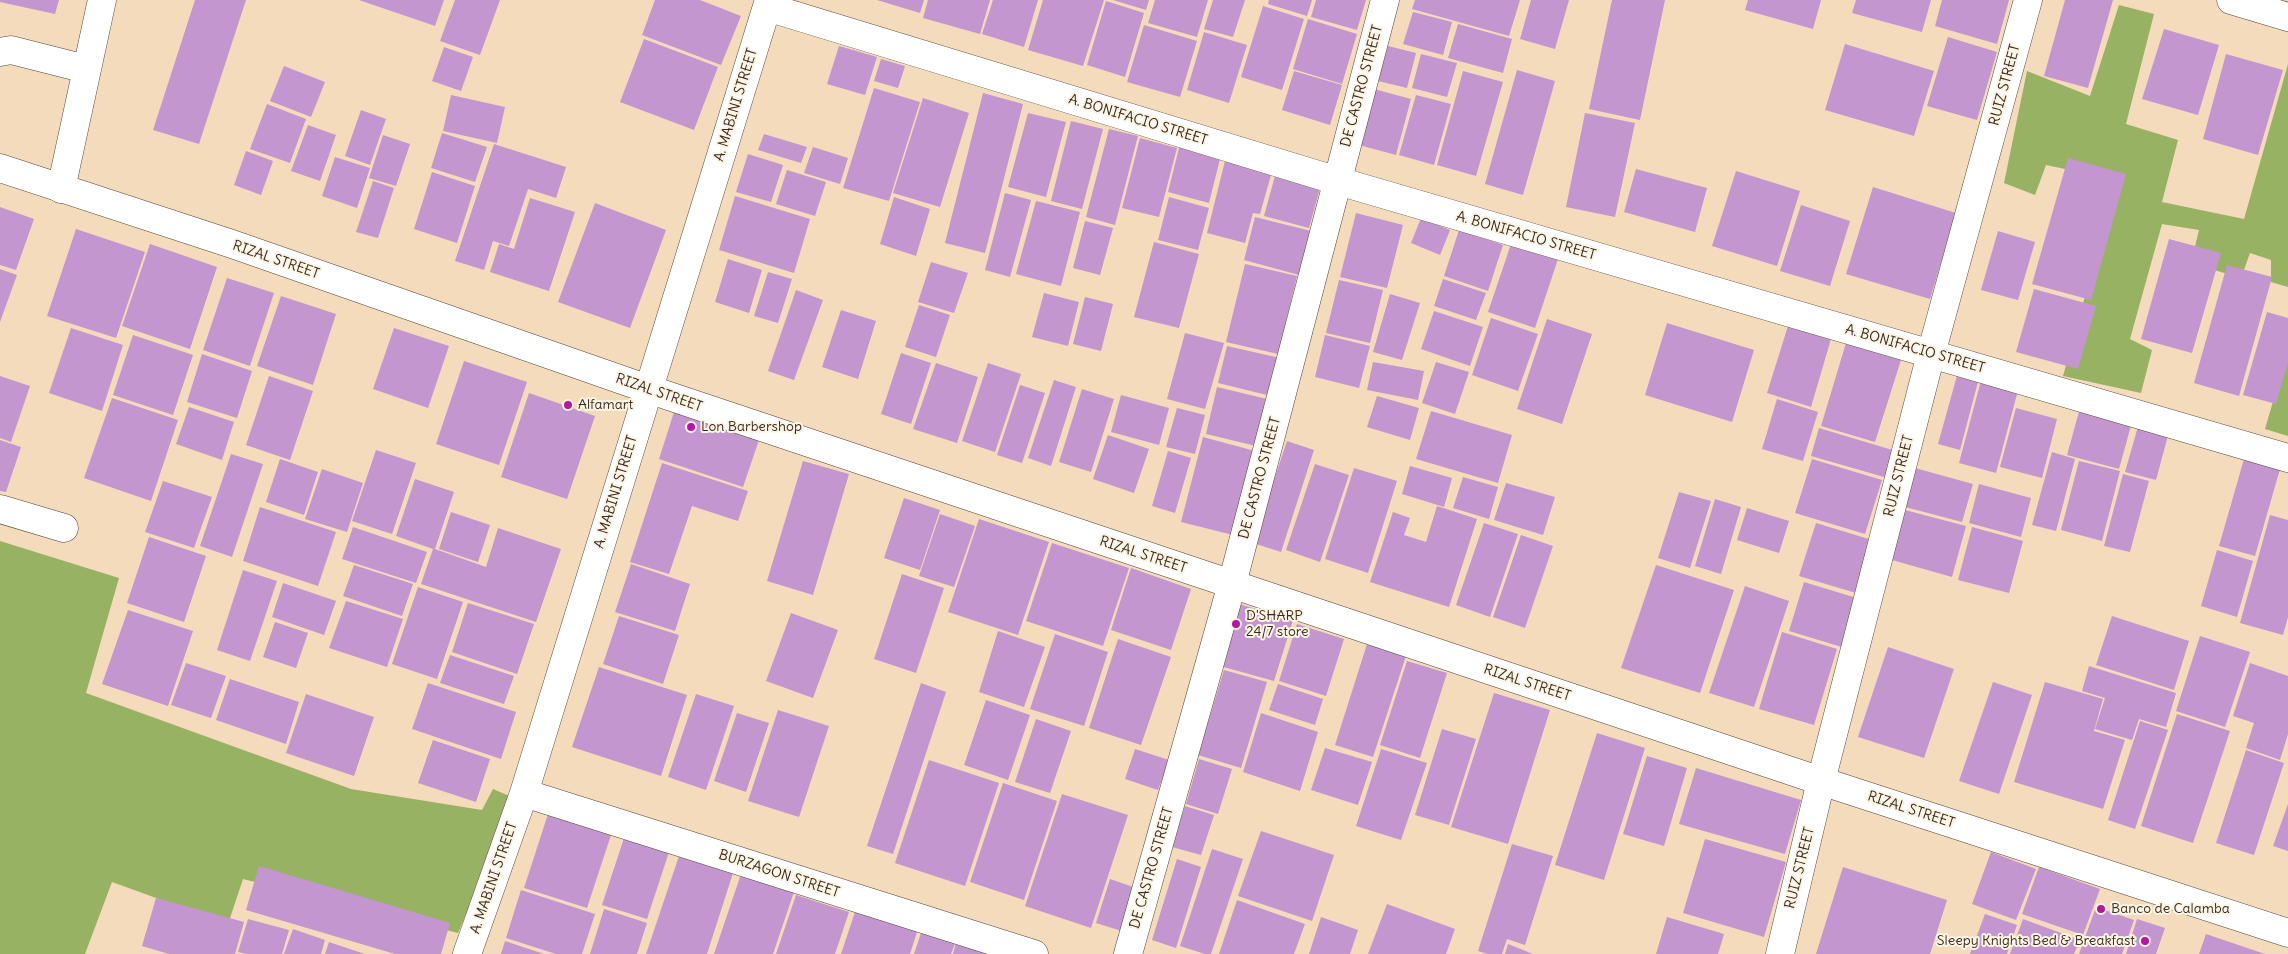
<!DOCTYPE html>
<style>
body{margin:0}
canvas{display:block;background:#f3dbbb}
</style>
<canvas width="2288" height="954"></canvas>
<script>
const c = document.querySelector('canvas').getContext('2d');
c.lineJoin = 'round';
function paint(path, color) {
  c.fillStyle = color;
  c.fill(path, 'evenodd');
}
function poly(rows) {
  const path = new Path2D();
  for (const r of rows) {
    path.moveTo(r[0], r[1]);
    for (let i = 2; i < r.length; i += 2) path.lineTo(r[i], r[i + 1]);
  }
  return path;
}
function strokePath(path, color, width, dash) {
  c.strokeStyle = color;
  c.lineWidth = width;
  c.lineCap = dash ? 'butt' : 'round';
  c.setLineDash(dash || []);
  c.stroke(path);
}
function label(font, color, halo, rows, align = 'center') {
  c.font = font + ' Delius,sans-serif';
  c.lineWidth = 4;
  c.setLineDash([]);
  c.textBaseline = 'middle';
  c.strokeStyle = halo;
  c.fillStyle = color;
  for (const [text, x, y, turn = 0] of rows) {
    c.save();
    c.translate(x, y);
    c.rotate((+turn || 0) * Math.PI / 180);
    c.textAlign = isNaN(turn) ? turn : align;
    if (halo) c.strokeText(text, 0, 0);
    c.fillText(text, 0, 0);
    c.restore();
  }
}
paint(poly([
 [2119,5,2154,14,2126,124,2178,140,2162,202,2244,219,2288,64,2288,287,2271,282,2271,260,2250,253,2241,278,2191,263,2199,230,2162,224,2130,339,2152,350,2141,393,2063,376,2117,180,2046,165,2035,195,2004,183,2027,71,2090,96],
 [2288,350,2288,436,2265,429],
 [0,541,119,578,86,693,351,789,482,810,493,789,514,798,458,933,243,879,228,924,112,882,85,954,0,954]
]), '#98b264');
paint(poly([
 [0,0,59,0,55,14,0,2],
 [195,0,246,0,199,144,153,130],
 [359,0,444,0,435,26],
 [455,0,500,0,480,55,440,41],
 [655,0,700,0,741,16,721,65,642,35],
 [877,0,924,0,920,13],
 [928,0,990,0,980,34,923,18],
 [993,0,1038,0,1024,47,982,34],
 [1043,0,1104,0,1083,66,1028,50],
 [1113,0,1149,0,1146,10],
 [1155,0,1208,0,1197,37,1148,23],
 [1213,0,1245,0,1233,37,1204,29],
 [1269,0,1312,0,1307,16,1268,4],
 [1316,0,1366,0,1357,30,1311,17],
 [1415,0,1520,0,1509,36,1412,9],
 [1531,0,1569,0,1555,49,1520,39],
 [1612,0,1665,0,1640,120,1589,109],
 [1748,0,1821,0,1813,29,1745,10],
 [1856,0,1931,0,1922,32,1852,13],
 [1942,0,2009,0,1997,44,1935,26],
 [2065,0,2113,0,2088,88,2044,76],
 [1106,1,1144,13,1125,77,1087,65],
 [1263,6,1304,19,1282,90,1241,77],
 [1413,12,1452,22,1443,55,1403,44],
 [1308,19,1357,34,1342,84,1293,69],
 [1458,24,1512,39,1503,73,1448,58],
 [1144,25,1197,41,1180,97,1127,82],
 [2164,29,2219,45,2198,115,2142,99],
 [1204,32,1247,45,1229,103,1187,90],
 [1948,37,1997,52,1977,120,1927,106],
 [644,39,718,67,694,130,620,102],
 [1845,44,1934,71,1914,136,1825,110],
 [839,46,877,57,865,95,827,84],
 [1388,46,1416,53,1407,88,1378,81],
 [444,47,473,57,461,91,432,81],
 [1421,54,1457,63,1447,97,1412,88],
 [2226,54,2283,70,2258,155,2203,139],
 [881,59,905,66,898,88,874,81],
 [284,66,325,82,311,117,270,101],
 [1517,70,1555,81,1523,195,1485,184],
 [1294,71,1342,85,1330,125,1282,110],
 [1463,71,1503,82,1476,176,1437,165],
 [874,88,920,102,889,201,843,188],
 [1374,89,1411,99,1396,155,1359,145],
 [983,93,1023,104,985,253,945,243],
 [451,95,505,107,497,143,443,131],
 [1416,95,1451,104,1434,165,1399,155],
 [923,98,969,113,940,207,893,193],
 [267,104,306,119,290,163,250,149],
 [361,110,386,119,370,165,345,156],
 [1028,113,1066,122,1046,197,1008,187],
 [1585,113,1635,123,1615,217,1566,207],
 [1071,121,1103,129,1082,209,1051,201],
 [308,125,336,135,320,181,291,171],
 [1109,129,1138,136,1115,225,1086,217],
 [442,133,487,147,475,182,431,168],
 [764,134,807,147,801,163,758,150],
 [383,135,410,144,396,186,369,178],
 [1140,138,1177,148,1159,217,1122,208],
 [494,144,566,167,556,198,528,189,509,246,493,241,484,270,455,261],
 [1180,144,1221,155,1209,203,1168,192],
 [813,147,848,158,840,184,804,173],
 [246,151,273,161,261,195,234,185],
 [748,154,783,165,771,202,736,192],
 [335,157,370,168,357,208,322,196],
 [1226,157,1273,168,1260,214,1253,213,1245,243,1207,233],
 [2068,158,2126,174,2091,300,2032,284],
 [1278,165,1323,177,1309,228,1264,216],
 [1636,169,1707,188,1695,232,1624,212],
 [787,170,826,182,815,216,776,204],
 [1736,171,1800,191,1777,266,1712,246],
 [432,172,475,186,457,243,414,229],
 [373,181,394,188,378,238,356,232],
 [1873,187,1956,213,1930,299,1846,274],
 [1005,193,1031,200,1010,277,985,270],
 [735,196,810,219,794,273,719,250],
 [894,197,930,209,916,256,880,244],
 [1169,197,1209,208,1198,250,1158,240],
 [530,198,575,212,549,291,490,272,499,244,514,249],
 [1036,201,1080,212,1061,286,1016,274],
 [595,203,666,230,630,328,558,302],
 [1801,205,1850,221,1830,286,1780,271],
 [0,207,34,219,16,270,0,265],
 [1356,213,1403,225,1387,288,1340,277],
 [1255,217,1311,231,1299,275,1244,260],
 [1421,218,1450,230,1440,255,1411,243],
 [1085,221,1113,228,1100,275,1073,268],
 [76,229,145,252,116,338,47,316],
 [1459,230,1503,245,1488,291,1444,276],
 [1998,231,2035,242,2018,300,1981,290],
 [2169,239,2221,253,2192,353,2141,339],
 [1154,242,1199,254,1179,328,1134,317],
 [150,244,217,267,190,349,122,326],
 [1511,244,1558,259,1535,328,1488,312],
 [728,259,762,270,749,313,715,302],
 [931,262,968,273,954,313,918,302],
 [1245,264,1297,276,1278,354,1226,342],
 [2227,265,2272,277,2239,396,2194,383],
 [0,269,17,275,0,322],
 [768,272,792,279,778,323,754,316],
 [227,278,274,293,250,366,203,350],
 [1443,279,1486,293,1476,320,1434,306],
 [1339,280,1383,290,1370,343,1326,333],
 [2034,289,2096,306,2078,369,2016,352],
 [796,290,823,300,794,380,768,371],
 [1044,293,1079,302,1068,346,1032,337],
 [1390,294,1420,303,1402,360,1373,352],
 [281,296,336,314,313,385,257,366],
 [1085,297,1113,304,1101,351,1073,344],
 [919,305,950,315,936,357,905,347],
 [841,310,876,321,858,379,822,367],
 [1434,311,1483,327,1470,366,1421,349],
 [2267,312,2288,318,2288,362,2276,404,2243,395],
 [1491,318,1538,334,1518,391,1472,375],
 [1547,319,1592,334,1562,424,1517,409],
 [1667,323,1754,350,1732,422,1645,395],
 [1788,326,1831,339,1811,407,1767,393],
 [71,328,123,345,102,411,49,393],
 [394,328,449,346,428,408,373,389],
 [1185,333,1224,343,1205,409,1167,399],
 [133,335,193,355,173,415,113,395],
 [1325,335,1370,346,1359,388,1315,377],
 [1846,343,1901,360,1875,442,1821,426],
 [1227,346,1280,358,1271,396,1218,383],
 [901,353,931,363,911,424,881,414],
 [202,354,252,371,237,418,187,402],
 [464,361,527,382,499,465,436,444],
 [1373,362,1424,371,1418,400,1367,390],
 [1436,362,1469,372,1455,414,1422,403],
 [936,363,978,377,957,443,913,429],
 [988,363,1021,374,995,452,962,441],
 [1958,372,1979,378,1960,450,1938,444],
 [1983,373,2020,383,1996,473,1959,463],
 [0,376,30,386,11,442,0,438],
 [269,376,313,391,290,460,246,445],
 [1054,380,1076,387,1051,466,1028,458],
 [1020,385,1045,393,1022,463,997,455],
 [1217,387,1267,399,1256,446,1206,434],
 [1082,389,1114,399,1091,472,1059,462],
 [529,393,595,416,567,499,501,477],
 [1121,395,1169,408,1159,445,1111,432],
 [1377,396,1419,408,1410,440,1367,427],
 [112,398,178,420,151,501,84,478],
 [1777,399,1818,412,1803,461,1762,449],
 [189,407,234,422,222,460,176,444],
 [1177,408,1205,415,1195,454,1166,447],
 [2016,408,2057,419,2042,478,2000,467],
 [2080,408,2132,422,2119,469,2067,455],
 [675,409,760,437,743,487,659,459],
 [1431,411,1512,435,1498,483,1416,459],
 [2139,423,2169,432,2156,480,2125,472],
 [1819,428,1899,452,1891,479,1811,456],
 [1108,435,1149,449,1134,493,1093,479],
 [1203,437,1255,451,1233,535,1181,522],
 [0,440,21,447,6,492,0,491],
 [1287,441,1314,450,1281,552,1253,543],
 [376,450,416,463,392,534,352,521],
 [1168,451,1191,458,1175,513,1152,506],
 [2052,452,2075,459,2056,531,2032,525],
 [231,454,263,464,232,557,200,546],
 [280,459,318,472,304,515,266,502],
 [1812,459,1882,480,1865,534,1795,513],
 [2244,459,2280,469,2255,556,2219,546],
 [803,461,849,474,813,595,767,581],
 [2079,461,2120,471,2102,541,2061,530],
 [662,463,748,491,738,521,692,506,669,574,630,562],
 [1315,464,1349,475,1320,562,1286,550],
 [1410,466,1452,478,1444,507,1402,494],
 [1354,468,1397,481,1368,573,1325,559],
 [1915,468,1973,484,1962,522,1905,507],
 [322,469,363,483,347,532,305,519],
 [2123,474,2149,481,2130,552,2104,546],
 [1463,477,1498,487,1489,519,1453,508],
 [415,479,454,492,435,549,486,567,498,528,561,549,536,622,421,584,433,549,396,536],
 [163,481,212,497,194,548,145,532],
 [1506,483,1555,497,1543,535,1494,520],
 [1979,484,2031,498,2021,537,1969,523],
 [1679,492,1711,501,1690,568,1658,558],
 [904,498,940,510,920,570,884,558],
 [1715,499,1741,507,1721,574,1695,566],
 [1437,506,1477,519,1449,607,1370,582,1393,512,1410,518,1404,535,1426,542],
 [260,507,336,532,318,586,243,561],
 [1747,508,1789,521,1779,553,1737,540],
 [1905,510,1966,526,1952,577,1892,560],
 [451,512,490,525,478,562,439,549],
 [940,514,975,526,954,587,919,576],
 [2270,515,2288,520,2288,617,2283,635,2240,623],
 [979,519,1049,542,1018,635,948,612],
 [1484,523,1518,534,1490,617,1456,605],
 [1816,523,1872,540,1856,593,1799,576],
 [353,527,427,552,416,583,342,559],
 [1972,527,2023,541,2009,593,1958,580],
 [1521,535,1553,546,1525,628,1493,617],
 [149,537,206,556,184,622,127,603],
 [1052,543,1129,568,1103,646,1026,621],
 [2217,550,2253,561,2237,617,2201,606],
 [631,564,690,584,675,631,615,612],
 [354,565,413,584,402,616,343,596],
 [1656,565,1734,590,1700,693,1621,668],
 [1131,568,1191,589,1171,650,1111,630],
 [243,570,277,581,250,661,217,650],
 [902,574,944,588,916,673,874,659],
 [1804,582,1860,599,1845,648,1789,631],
 [283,583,336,601,324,635,272,617],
 [1745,586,1789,601,1754,707,1709,693],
 [418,587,463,602,437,679,392,664],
 [346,601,403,619,387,667,329,648],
 [468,603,534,624,517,674,452,652],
 [1239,604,1293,620,1274,681,1220,666],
 [128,610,193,631,168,706,102,684],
 [791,613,838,630,813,698,766,681],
 [619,616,679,635,663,684,603,664],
 [2112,616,2189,641,2174,690,2096,665],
 [275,622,308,633,296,668,263,657],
 [1297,624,1344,639,1326,696,1279,681],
 [998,631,1045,647,1024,707,979,692],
 [1782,632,1837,649,1814,725,1759,709],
 [1055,634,1108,652,1084,726,1030,709],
 [2200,636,2250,652,2225,727,2176,711],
 [1118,639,1171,657,1141,745,1089,728],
 [1367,644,1406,656,1373,757,1335,745],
 [1888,647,1954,669,1924,758,1858,737],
 [450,655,514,676,504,704,440,683],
 [1407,661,1447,673,1420,758,1380,745],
 [186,663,226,676,211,718,171,705],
 [2250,663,2288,676,2288,734,2280,760,2246,748,2254,723,2233,716],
 [2089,666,2176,693,2166,727,2139,719,2132,740,2095,729,2105,698,2082,691],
 [599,667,687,695,661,776,572,747],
 [1224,670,1267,682,1241,768,1198,755],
 [230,679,299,702,286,744,216,720],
 [1993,682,2032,695,1999,794,1959,781],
 [2045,682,2103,699,2094,731,2125,740,2103,809,2014,782],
 [428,683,516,712,501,759,412,729],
 [921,683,946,692,893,854,867,846],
 [1278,684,1323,699,1315,725,1269,710],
 [1494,693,1550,710,1508,844,1451,827],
 [306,694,374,717,354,776,286,753],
 [696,694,734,706,706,790,668,777],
 [986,700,1030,715,1008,780,964,765],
 [778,710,829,726,799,817,748,801],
 [737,713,769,723,746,792,714,781],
 [1261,713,1318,732,1300,791,1243,772],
 [2177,714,2230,731,2193,843,2141,826],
 [1036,719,1071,731,1050,793,1015,782],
 [2140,721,2168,730,2135,829,2108,820],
 [1442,729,1476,739,1449,825,1415,815],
 [1597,733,1645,748,1604,880,1555,865],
 [433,740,490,759,476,802,418,783],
 [1325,748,1372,762,1358,805,1311,790],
 [1135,749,1169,760,1158,790,1125,779],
 [1381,749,1427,763,1401,840,1356,826],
 [2246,750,2284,763,2254,855,2216,843],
 [1647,756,1687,768,1664,846,1623,834],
 [1199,759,1232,769,1218,814,1186,804],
 [929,760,999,783,965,886,895,863],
 [1696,768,1801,800,1785,854,1679,824],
 [1003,783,1057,801,1024,900,970,882],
 [1062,794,1128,815,1091,928,1025,906],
 [2288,804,2288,851,2273,846],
 [1185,806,1214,815,1201,855,1172,847],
 [548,814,611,835,587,908,524,888],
 [1261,831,1334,855,1312,921,1238,896],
 [624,838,669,852,647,919,602,905],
 [1705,839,1786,862,1764,937,1683,913],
 [1512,844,1553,856,1525,945,1507,939,1502,954,1488,954,1478,951],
 [1212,849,1243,859,1211,954,1205,954,1180,946],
 [1991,852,2036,869,2016,920,1972,904],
 [679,856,733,873,707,954,646,954],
 [1177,859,1201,867,1176,948,1152,940],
 [259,866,450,923,441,954,395,954,246,910],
 [1843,867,1947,900,1930,954,1816,954],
 [2039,867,2100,889,2083,935,2022,914],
 [742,871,795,889,773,954,714,954],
 [1110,879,1139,889,1125,932,1096,923],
 [521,890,595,914,582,954,556,954,506,938],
 [796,895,849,912,835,954,776,954],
 [156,898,244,922,235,954,169,954,142,946],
 [1237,900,1305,924,1294,954,1219,954],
 [1387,904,1455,929,1446,954,1368,954],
 [2096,907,2134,920,2122,954,2079,954],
 [604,909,647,923,637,954,590,954],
 [856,909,918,929,910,954,841,954],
 [1985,914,2017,925,2007,954,1970,954],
 [1321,917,1358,930,1350,954,1309,954],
 [1667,917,1724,934,1718,954,1656,954],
 [248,919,289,930,282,954,246,954,238,952],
 [2023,919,2080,940,2074,954,2010,954],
 [2137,919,2165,928,2156,954,2126,954],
 [293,929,325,940,321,954,284,954],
 [922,930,956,941,951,954,914,954],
 [2206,934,2265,954,2199,954],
 [505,941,544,954,501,954],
 [329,942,365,954,325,954],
 [956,943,990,954,953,954],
 [1508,944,1533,954,1505,954]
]), '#c496d0');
const minor = poly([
 [2231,0,2288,17],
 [767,7,1338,181,2288,458],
 [0,52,11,50,86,69],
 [61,189,102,0],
 [0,509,64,528],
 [524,793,1034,954],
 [467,954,524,793,769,0],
 [1128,954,1232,584,1385,0],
 [1780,954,1821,781,1931,354,2028,0]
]);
const major = poly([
 [0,168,232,244,648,389,1821,781,2288,933]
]);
strokePath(minor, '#574536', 29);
strokePath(major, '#574536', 29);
strokePath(minor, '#fff', 28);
strokePath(major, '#fff', 28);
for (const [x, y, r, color] of [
 [568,405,5,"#b5179e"],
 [691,427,5,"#b5179e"],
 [1236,624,5,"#b5179e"],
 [2101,909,5,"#b5179e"],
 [2145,941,5,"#b5179e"]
]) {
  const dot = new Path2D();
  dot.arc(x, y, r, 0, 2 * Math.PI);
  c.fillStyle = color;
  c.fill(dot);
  strokePath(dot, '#fcf5e5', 2);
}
label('14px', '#3b2a1e', '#fcf5e5', [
 ["RUIZ STREET",2005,85,-75],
 ["DE CASTRO STREET",1362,86,-75],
 ["A. MABINI STREET",736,105,-73],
 ["A. BONIFACIO STREET",1138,120,17],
 ["A. BONIFACIO STREET",1526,236,16],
 ["RIZAL STREET",276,260,19],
 ["A. BONIFACIO STREET",1915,349,16],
 ["RIZAL STREET",659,393,19],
 ["RUIZ STREET",1899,476,-76],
 ["DE CASTRO STREET",1260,478,-75],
 ["A. MABINI STREET",616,492,-73],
 ["RIZAL STREET",1143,555,18],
 ["RIZAL STREET",1527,683,18],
 ["RIZAL STREET",1911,810,18],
 ["DE CASTRO STREET",1152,868,-74],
 ["RUIZ STREET",1800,868,-76],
 ["BURZAGON STREET",779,874,18],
 ["A. MABINI STREET",494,878,-71]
]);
label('14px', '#3b2a1e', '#fcf5e5', [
 ["Alfamart",578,405],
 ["Lon Barbershop",701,427],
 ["D'SHARP",1246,616],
 ["24/7 store",1246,632],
 ["Banco de Calamba",2111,909],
 ["Sleepy Knights Bed & Breakfast",2135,941,"right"]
], 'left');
</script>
